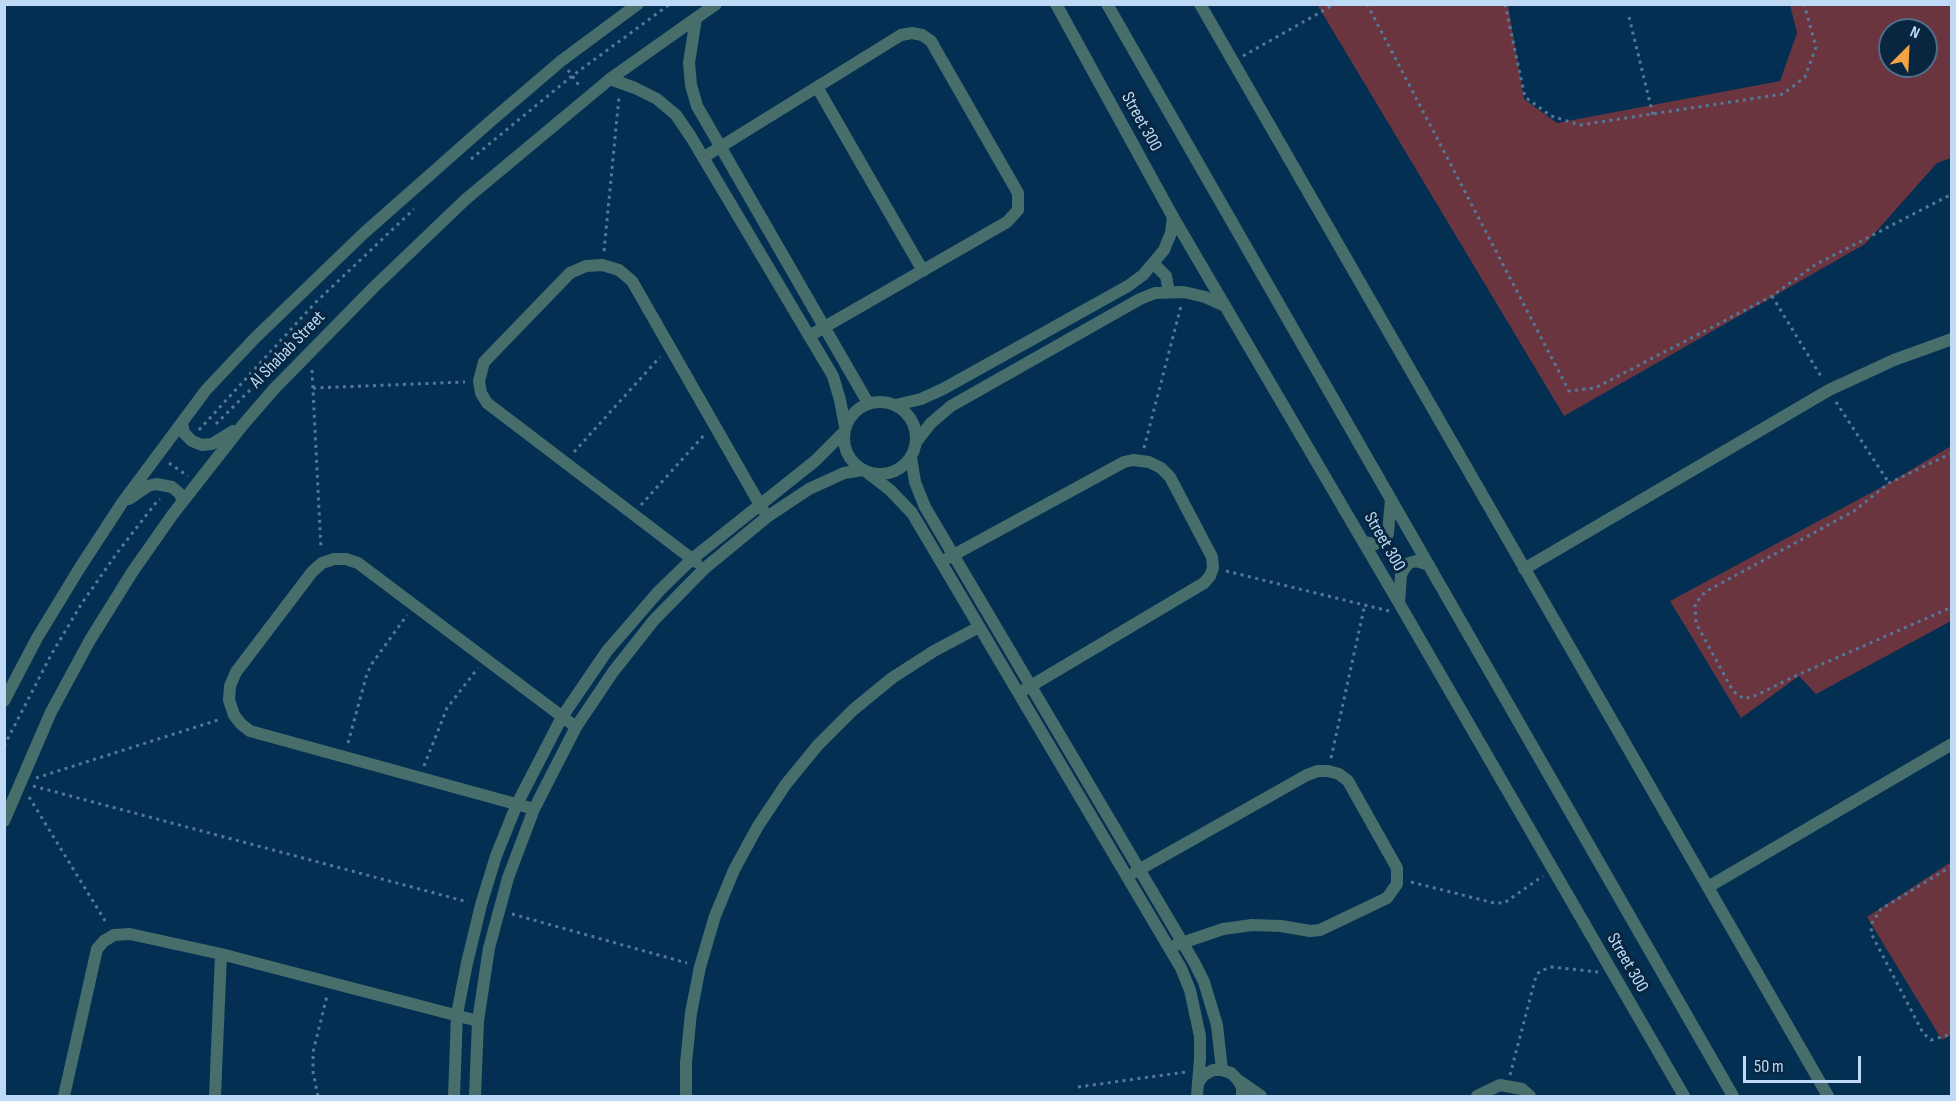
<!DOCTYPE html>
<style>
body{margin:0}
#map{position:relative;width:1956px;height:1101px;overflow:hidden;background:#032f53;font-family:"Sofia Sans Condensed",sans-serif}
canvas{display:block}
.frame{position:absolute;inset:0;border:6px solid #bedaf6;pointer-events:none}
.north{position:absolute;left:1878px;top:18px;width:60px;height:60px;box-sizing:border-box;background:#08263f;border:2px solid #516e88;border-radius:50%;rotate:24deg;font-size:16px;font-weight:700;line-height:24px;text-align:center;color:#bedaf6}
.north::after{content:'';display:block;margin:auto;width:21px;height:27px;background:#f3a442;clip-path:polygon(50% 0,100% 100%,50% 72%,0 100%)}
.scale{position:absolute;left:1743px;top:1056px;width:118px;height:27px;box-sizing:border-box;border:3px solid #bedaf6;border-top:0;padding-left:8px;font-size:18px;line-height:21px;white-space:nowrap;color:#bedaf6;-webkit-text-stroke:4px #08263f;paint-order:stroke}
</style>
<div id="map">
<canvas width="1956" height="1101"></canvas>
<div class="frame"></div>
<div class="north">N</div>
<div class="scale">50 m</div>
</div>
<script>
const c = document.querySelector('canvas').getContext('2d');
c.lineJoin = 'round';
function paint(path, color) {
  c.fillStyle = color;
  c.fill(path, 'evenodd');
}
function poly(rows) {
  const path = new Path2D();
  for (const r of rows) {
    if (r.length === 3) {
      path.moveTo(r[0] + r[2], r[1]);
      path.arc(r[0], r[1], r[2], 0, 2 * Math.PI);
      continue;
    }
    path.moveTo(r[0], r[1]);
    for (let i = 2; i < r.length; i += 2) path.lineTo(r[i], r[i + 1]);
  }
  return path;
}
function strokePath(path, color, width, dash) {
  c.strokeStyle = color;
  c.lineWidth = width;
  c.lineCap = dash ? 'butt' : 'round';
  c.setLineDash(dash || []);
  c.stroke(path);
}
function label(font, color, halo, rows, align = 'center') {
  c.font = font + ' "Sofia Sans Condensed",sans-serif';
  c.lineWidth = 6;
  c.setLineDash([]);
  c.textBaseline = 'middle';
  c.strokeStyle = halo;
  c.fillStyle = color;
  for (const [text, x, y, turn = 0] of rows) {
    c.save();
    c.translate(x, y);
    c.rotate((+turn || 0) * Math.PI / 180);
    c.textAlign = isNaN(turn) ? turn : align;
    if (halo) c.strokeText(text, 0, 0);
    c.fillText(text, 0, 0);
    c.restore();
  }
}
paint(poly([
 [1319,5,1508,5,1524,99,1557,123,1780,81,1797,33,1790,5,1951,5,1951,158,1937,163,1865,244,1564,416,1318,6],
 [1890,30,1926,30,1926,66,1890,66],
 [1951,446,1951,621,1816,694,1799,676,1741,718,1670,601,1889,483],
 [1951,862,1951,1035,1942,1040,1867,917]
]), '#6b3540');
strokePath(poly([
 [1367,4,1569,391,1595,388,1772,296,1815,265,1952,194],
 [1505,4,1525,97,1551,116,1580,125,1783,94,1805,77,1816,47,1804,4],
 [1629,17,1653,115],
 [1243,56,1335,4],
 [568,70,580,87],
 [471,159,572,76,670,4],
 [604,251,619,97],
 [1772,296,1822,378],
 [312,370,321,549],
 [313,388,465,382],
 [1836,402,1889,483],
 [216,424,305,335],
 [199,430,315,303,414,209],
 [1144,448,1181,306],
 [574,452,660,357],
 [1952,453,1889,483,1854,511,1705,592,1695,604,1696,623,1733,691,1744,699,1757,695,1793,677,1952,607],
 [169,463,188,476],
 [641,505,705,434],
 [1226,571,1389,611],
 [348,743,366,677,371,665,407,615],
 [4,746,51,655,82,603,117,553,158,500,160,499],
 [1331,758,1365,604],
 [424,766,447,708,478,668],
 [36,778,221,719],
 [33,786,468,902],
 [29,797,107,924],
 [1952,866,1881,909,1872,923,1871,933,1923,1033,1931,1040,1952,1034],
 [1411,882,1494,903,1504,903,1543,876],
 [512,914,687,963],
 [1510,1075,1536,976,1540,971,1552,967,1598,972],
 [1078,1087,1186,1072],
 [318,1096,313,1072,313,1052,327,996]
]), '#537898', 3, [3, 4.5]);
strokePath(poly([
 [1200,4,1828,1096],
 [696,18,689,63,691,85,697,106,868,403],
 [610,79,635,88,657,99,676,115,691,137,833,376,840,400,845,426],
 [817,87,923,271],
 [704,157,901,35,912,33,922,35,931,41,936,50,1018,193,1018,210,1007,222,809,336],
 [1154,264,1166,276,1169,292],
 [880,438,36],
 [896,405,921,399,943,389,1128,286,1143,275,1164,250,1171,233,1173,217],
 [916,442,931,423,951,406,1140,299,1155,293,1184,292,1205,297,1225,306],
 [911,457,915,482,925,507,1194,962,1204,982,1217,1025,1222,1070],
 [864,470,890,490,912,513,1181,968,1190,990,1200,1036,1200,1059,1198,1083],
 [948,558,1124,462,1133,460,1149,462,1161,468,1170,477,1212,557,1213,568,1210,576,1204,583,1024,690],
 [696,562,487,403,481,393,479,381,484,362,570,273,586,266,602,265,619,270,632,281,763,510],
 [1524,569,1829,390,1894,360,1952,339],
 [534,809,250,731,241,724,234,715,229,700,230,686,236,672,312,572,322,563,334,559,346,559,358,563,576,727],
 [1135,872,1307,775,1318,771,1328,771,1339,774,1348,781,1397,868,1397,884,1387,898,1320,930,1310,931,1281,926,1252,925,1223,929,1176,945],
 [1708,887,1952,744],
 [1238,1080,1261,1096],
 [64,1096,97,949,104,941,114,935,130,934,221,954,478,1021],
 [215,1096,221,954],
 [454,1096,457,1014,467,963,481,905,496,856,517,804,562,717,607,651,659,591,692,559,815,461,844,432],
 [475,1096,478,1021,489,948,508,878,534,809,576,727,613,672,654,620,705,568,767,517,809,489,844,473,863,470],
 [686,1096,686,1063,691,1013,700,967,715,916,734,870,758,826,786,784,818,745,853,710,892,678,934,651,979,627],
 [1197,1096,1198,1083,1204,1075,1213,1070,1222,1070,1231,1073,1238,1080,1242,1087,1242,1096],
 [1477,1096,1500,1085,1522,1089,1530,1096]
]), '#476e6b', 12);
strokePath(poly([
 [1056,4,1173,217,1399,603,1684,1096],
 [1107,4,1733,1096],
 [182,423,184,433,192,441,202,445,212,444,233,431],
 [129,499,148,486,156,484,172,487,179,493,183,500],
 [1364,542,1375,544,1386,539,1388,533,1391,499],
 [1399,603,1401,575,1404,569,1409,563,1416,561,1429,565],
 [4,701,37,638,79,569,122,503,206,390,255,338,364,233,492,120,561,61,638,4],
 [4,821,51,712,90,640,133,571,173,514,242,426,274,389,374,287,466,199,610,79,716,4]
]), '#476e6b', 12);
label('18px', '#bedaf6', '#08263f', [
 ["Street 300",1141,122,61],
 ["Al Shabab Street",288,350,-46],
 ["Street 300",1384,542,60],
 ["Street 300",1627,963,60]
]);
</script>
